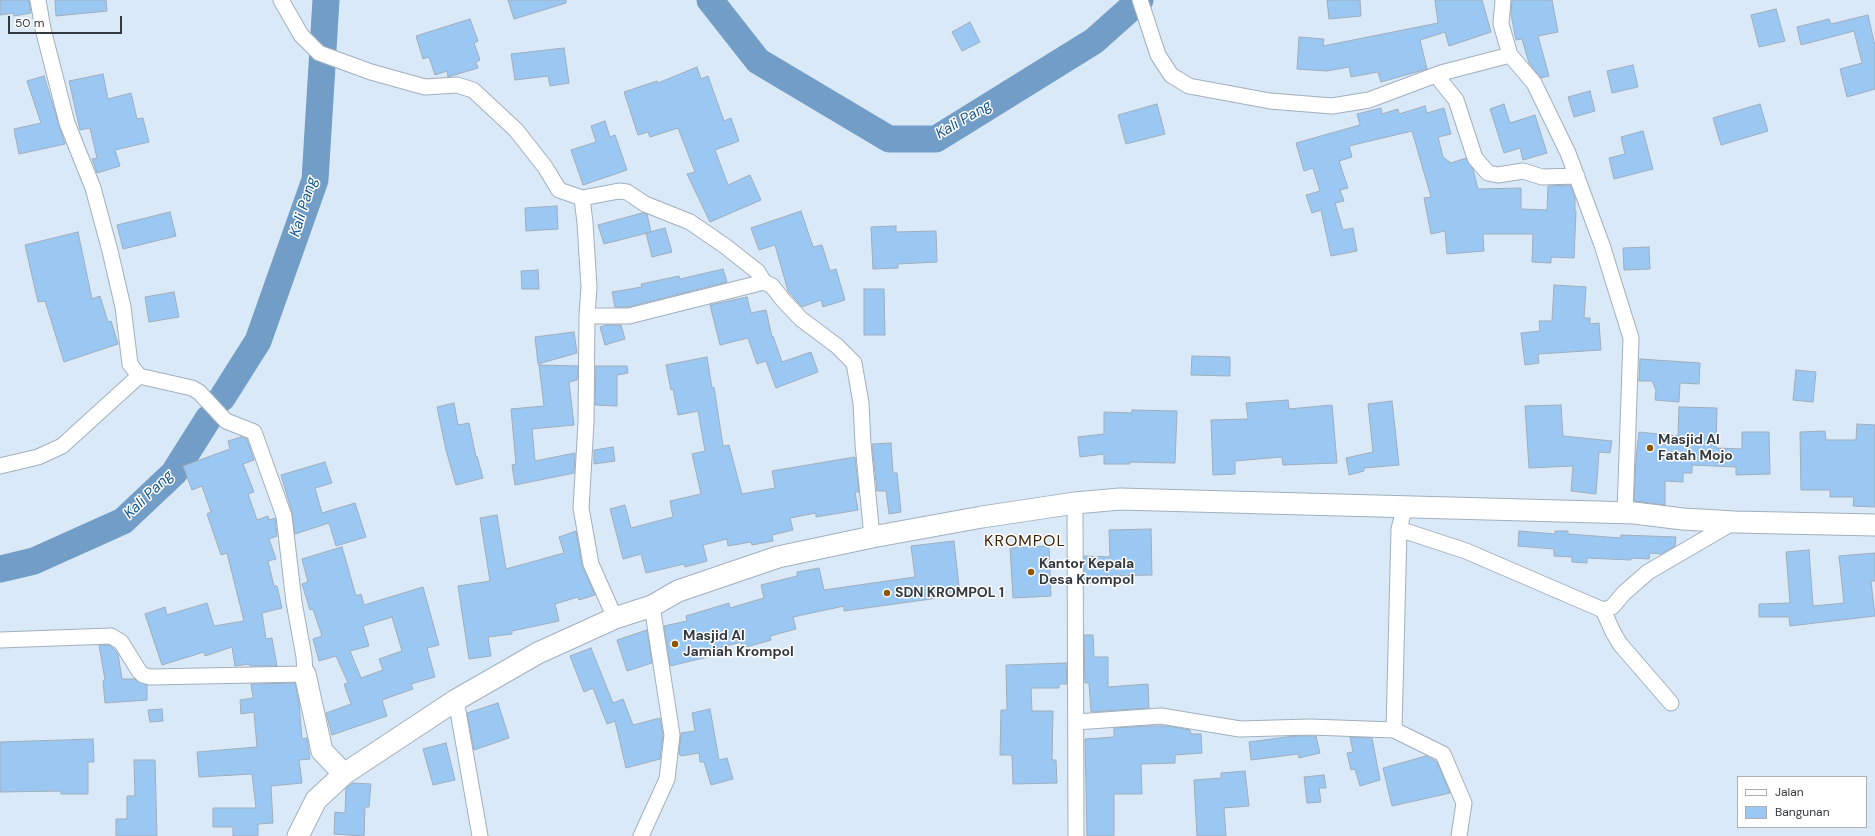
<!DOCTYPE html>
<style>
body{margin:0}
#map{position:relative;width:1875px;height:836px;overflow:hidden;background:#dae9f8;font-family:"DM Sans",sans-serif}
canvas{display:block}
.legend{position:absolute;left:1737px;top:776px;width:130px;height:52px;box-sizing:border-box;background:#fff;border:1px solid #adb0b2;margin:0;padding:5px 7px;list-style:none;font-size:12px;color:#33393f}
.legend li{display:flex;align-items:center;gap:8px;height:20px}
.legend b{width:20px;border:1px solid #adb0b2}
.scale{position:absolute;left:8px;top:16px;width:114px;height:18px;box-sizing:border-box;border:2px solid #33393f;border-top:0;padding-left:5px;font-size:12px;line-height:14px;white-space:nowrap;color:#33393f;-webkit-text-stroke:3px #fff;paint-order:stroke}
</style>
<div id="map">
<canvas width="1875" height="836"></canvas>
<ul class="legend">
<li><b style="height:5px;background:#fff"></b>Jalan</li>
<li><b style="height:11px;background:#9bc8f2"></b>Bangunan</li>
</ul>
<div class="scale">50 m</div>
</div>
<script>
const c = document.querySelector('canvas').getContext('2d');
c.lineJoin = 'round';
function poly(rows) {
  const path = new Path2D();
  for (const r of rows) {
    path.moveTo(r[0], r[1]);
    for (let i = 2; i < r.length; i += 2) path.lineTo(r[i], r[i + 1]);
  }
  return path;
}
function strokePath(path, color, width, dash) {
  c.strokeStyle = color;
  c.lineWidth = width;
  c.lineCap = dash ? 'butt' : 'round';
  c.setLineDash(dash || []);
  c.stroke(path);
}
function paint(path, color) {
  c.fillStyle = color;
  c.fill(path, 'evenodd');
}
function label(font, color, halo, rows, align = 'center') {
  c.font = font + ' "DM Sans",sans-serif';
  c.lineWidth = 3;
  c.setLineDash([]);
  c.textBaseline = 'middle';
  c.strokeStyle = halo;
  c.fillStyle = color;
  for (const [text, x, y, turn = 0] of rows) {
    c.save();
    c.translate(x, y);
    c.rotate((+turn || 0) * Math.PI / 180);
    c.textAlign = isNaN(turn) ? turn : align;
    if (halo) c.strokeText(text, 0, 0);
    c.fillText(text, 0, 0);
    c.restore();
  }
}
strokePath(poly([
 [710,0,758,61,889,139,936,139,1094,41,1140,0],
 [222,398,258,341,315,180,326,0],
 [0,569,34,561,123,521,174,473,208,419]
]), '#729dc6', 27);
const building = poly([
 [0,0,29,0,31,13,14,16,13,13,0,15,0,0],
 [55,0,106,0,107,11,56,16,55,0],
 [508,0,566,0,566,3,514,19,508,0],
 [1327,0,1360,0,1361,16,1329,19,1327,0],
 [1435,0,1482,0,1491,32,1449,46,1445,32,1420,40,1427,69,1381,82,1378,72,1351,77,1349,67,1327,71,1297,69,1299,37,1324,39,1323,46,1438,23,1435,0],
 [1512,0,1552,0,1558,32,1538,36,1549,76,1541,78,1529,63,1522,39,1516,40,1511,14,1512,0],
 [1776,9,1785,41,1759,47,1751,15,1776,9],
 [1868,15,1875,46,1875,89,1847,97,1840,69,1862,63,1854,31,1801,45,1797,27,1829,19,1831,24,1868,15],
 [470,19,478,41,474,43,480,60,476,62,478,68,451,76,448,77,447,71,435,75,429,57,423,59,416,36,470,19],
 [970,22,980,42,962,51,952,32,970,22],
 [564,48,569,83,550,86,548,76,515,80,511,54,564,48],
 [1633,65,1638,87,1612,93,1607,71,1633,65],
 [697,67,701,79,708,76,724,121,731,118,739,141,715,150,728,185,750,175,761,200,710,222,687,174,695,172,678,128,650,137,648,132,638,135,624,92,657,81,658,83,697,67],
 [103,74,108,99,131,93,137,119,143,118,149,142,115,150,120,166,97,173,92,159,97,158,90,128,80,130,69,81,103,74],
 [44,76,65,144,19,154,14,129,41,123,27,81,44,76],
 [1590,91,1595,111,1574,117,1568,97,1590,91],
 [1157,104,1165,134,1126,144,1118,115,1157,104],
 [1504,104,1510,123,1535,115,1547,153,1523,160,1520,148,1504,153,1490,109,1504,104],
 [1760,104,1768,131,1721,145,1713,118,1760,104],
 [1425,106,1427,113,1444,108,1451,134,1438,137,1443,157,1451,163,1466,158,1473,169,1478,189,1521,188,1521,209,1547,210,1548,186,1570,185,1575,198,1575,211,1576,211,1574,258,1551,257,1551,263,1532,262,1533,234,1483,234,1484,251,1447,254,1445,231,1431,234,1424,198,1431,197,1412,131,1349,146,1352,157,1339,161,1348,188,1340,190,1344,201,1335,203,1343,230,1353,228,1357,251,1331,256,1321,210,1312,213,1306,195,1320,191,1313,168,1304,171,1296,143,1360,125,1357,114,1381,108,1382,114,1398,109,1399,114,1425,106],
 [605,121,610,137,615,135,627,170,583,185,571,150,596,142,591,126,605,121],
 [1643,131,1653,169,1614,179,1609,158,1625,154,1621,137,1643,131],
 [557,206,558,229,526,231,525,208,557,206],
 [801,211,813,247,822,245,830,271,836,269,845,300,823,307,821,300,802,307,788,291,775,245,759,250,751,228,801,211],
 [170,212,176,236,123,249,117,225,170,212],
 [642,213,647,214,651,232,604,244,598,225,642,213],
 [896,226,896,232,936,231,937,262,898,264,898,268,873,269,871,227,896,226],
 [665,228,672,252,652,257,646,233,665,228],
 [78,232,92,299,100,296,108,322,111,321,118,344,64,362,45,301,38,302,25,245,78,232],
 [1649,247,1650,269,1624,270,1623,248,1649,247],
 [723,269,727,282,628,307,615,307,612,292,642,287,641,284,679,276,680,279,723,269],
 [538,270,539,289,522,289,521,271,538,270],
 [1554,285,1586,287,1584,318,1590,318,1590,324,1599,323,1601,350,1538,354,1539,363,1525,365,1521,333,1540,331,1539,321,1552,321,1554,285],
 [864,289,884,289,885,335,864,335,864,289],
 [174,292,179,317,149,322,145,297,174,292],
 [747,297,751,313,766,310,772,337,773,336,782,362,811,352,818,372,776,388,766,361,757,364,748,338,720,345,710,305,747,297],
 [607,325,621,325,625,339,605,345,600,327,607,325],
 [574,332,577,353,538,364,535,337,574,332],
 [1192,356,1230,357,1230,376,1191,375,1192,356],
 [707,357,712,388,714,387,723,446,729,445,742,494,775,488,772,471,855,457,859,492,855,492,858,510,816,517,816,513,790,518,793,530,772,535,773,541,752,545,751,542,728,546,727,539,703,545,707,561,685,567,684,564,646,573,641,554,623,559,610,509,625,505,631,528,673,517,670,501,701,494,692,454,705,451,698,411,678,415,673,389,671,390,666,365,707,357],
 [1640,359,1700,363,1699,384,1680,383,1679,402,1655,400,1656,390,1652,381,1639,381,1640,359],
 [539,365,578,366,577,380,569,382,574,425,532,429,535,461,575,453,574,473,515,485,512,465,516,464,511,409,544,406,539,365],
 [596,366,627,366,628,373,617,375,617,406,595,405,596,366],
 [1796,370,1816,372,1813,402,1793,400,1796,370],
 [1288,400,1289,409,1332,405,1337,463,1283,465,1282,457,1235,461,1235,474,1213,475,1211,420,1248,419,1246,403,1288,400],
 [1392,401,1399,465,1364,468,1364,471,1349,475,1346,458,1373,452,1368,404,1392,401],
 [454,403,458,425,469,423,476,457,477,456,483,478,456,485,446,450,437,407,454,403],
 [1561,405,1563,436,1612,441,1610,453,1599,452,1596,494,1571,491,1573,466,1529,468,1525,406,1561,405],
 [1679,407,1717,408,1716,448,1742,449,1742,432,1769,432,1770,474,1736,475,1736,467,1692,465,1692,473,1683,473,1683,482,1665,481,1665,505,1634,501,1636,457,1639,432,1678,436,1679,407],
 [1132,410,1177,411,1175,463,1130,462,1130,464,1104,464,1104,454,1080,457,1078,437,1104,434,1104,412,1132,413,1132,410],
 [1857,424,1875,425,1875,507,1853,506,1854,497,1830,497,1830,490,1801,490,1800,432,1825,431,1826,440,1856,440,1857,424],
 [241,437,247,439,254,460,243,464,254,492,248,494,257,520,268,516,269,520,275,518,277,536,269,539,276,559,268,561,274,586,277,586,282,608,262,613,266,639,272,638,277,666,250,666,249,664,235,666,232,647,205,656,204,652,162,665,145,614,165,607,167,615,207,603,214,626,244,621,227,553,221,555,207,514,211,512,202,486,192,490,183,466,230,449,228,441,241,437],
 [891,443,893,473,897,473,901,512,889,514,886,491,877,491,872,444,891,443],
 [613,447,615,461,594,464,594,450,613,447],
 [325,462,332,483,315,488,322,513,355,503,366,537,336,546,329,523,295,534,292,512,281,475,325,462],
 [497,515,506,569,564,553,559,537,576,531,582,566,595,595,579,600,578,597,555,604,559,621,512,631,512,634,488,637,491,656,469,659,458,586,490,581,480,518,497,515],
 [1151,529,1152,575,1103,576,1102,583,1084,583,1084,556,1110,557,1109,530,1151,529],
 [1519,531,1555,534,1555,531,1568,531,1568,534,1621,538,1621,535,1676,537,1675,546,1661,554,1650,553,1649,559,1631,558,1631,560,1587,558,1587,563,1572,562,1572,557,1554,556,1554,549,1518,546,1519,531],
 [954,541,960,595,844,611,844,606,793,617,796,629,770,636,771,640,743,648,741,642,715,649,716,655,670,666,664,626,687,621,686,616,729,603,730,608,764,598,761,585,797,576,797,572,819,568,824,590,915,577,911,546,954,541],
 [1049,546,1051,596,1013,598,1010,548,1049,546],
 [342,547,356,596,361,594,364,605,423,587,439,645,427,648,435,677,411,684,413,689,382,700,387,716,332,735,326,713,351,704,344,684,348,683,336,656,319,661,313,639,322,636,313,609,310,610,302,584,308,582,302,559,342,547],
 [392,617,402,651,379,659,383,670,361,678,350,651,369,646,363,626,392,617],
 [1809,550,1813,606,1844,603,1839,556,1875,553,1875,581,1871,581,1875,616,1790,626,1789,617,1759,617,1759,604,1790,603,1786,552,1809,550],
 [647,630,652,663,627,671,617,640,647,630],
 [1084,635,1093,635,1094,657,1108,657,1108,687,1148,684,1149,708,1091,712,1089,683,1085,683,1084,635],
 [99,645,109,645,114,649,118,654,122,679,134,679,147,685,147,700,105,703,103,681,105,680,99,645],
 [591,648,613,703,623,699,633,725,660,718,663,735,660,759,626,768,615,721,607,724,593,688,584,692,570,656,591,648],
 [1066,663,1067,684,1059,684,1059,688,1031,688,1032,711,1053,711,1052,760,1056,760,1057,783,1013,784,1012,755,1000,755,1001,710,1007,710,1006,665,1066,663],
 [295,683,299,703,302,739,307,738,310,759,299,760,302,783,271,786,273,823,258,824,258,836,233,836,233,827,213,827,213,808,256,808,252,774,199,777,197,752,257,747,254,712,241,714,240,700,253,698,251,684,295,683],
 [498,703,509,738,474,750,467,713,498,703],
 [162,709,163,721,150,722,148,710,162,709],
 [710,709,719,760,727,758,733,779,711,785,704,762,700,762,699,753,681,756,679,754,681,733,695,731,692,713,710,709],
 [1150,726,1168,726,1190,730,1191,734,1201,734,1202,753,1175,755,1175,763,1141,764,1142,794,1114,794,1114,836,1087,836,1085,739,1114,737,1114,728,1150,726],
 [1294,736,1316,736,1320,753,1299,758,1298,754,1251,760,1249,742,1294,736],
 [1350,737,1372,738,1380,780,1360,786,1355,769,1351,770,1347,753,1353,752,1350,737],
 [93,739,94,762,88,762,88,794,61,794,61,791,0,792,0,742,93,739],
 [446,743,455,780,433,785,423,749,446,743],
 [1426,756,1437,762,1450,793,1392,806,1383,768,1426,756],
 [134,760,155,760,157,836,116,836,116,819,127,819,127,796,135,796,134,760],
 [1245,771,1249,806,1224,808,1226,836,1197,836,1194,780,1221,778,1221,773,1245,771],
 [1324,775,1326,788,1319,788,1321,802,1307,803,1304,777,1324,775],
 [353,783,371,784,369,807,365,807,364,836,334,834,335,812,345,813,346,788,353,783]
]);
paint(building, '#9bc8f2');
strokePath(building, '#9fadbc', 1);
const street = poly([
 [281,0,301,35,319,53,371,72,425,87,457,85,473,90,516,130,545,167,559,190,582,198,619,191,627,192,645,204,690,222,725,246,758,272,764,282,772,286,783,300,801,319,837,346,854,363,861,403,863,444,872,537],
 [1140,0,1158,55,1171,75,1189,86,1270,101,1332,106,1369,100,1441,73,1510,55],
 [1503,0,1501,24,1510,55,1534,83,1568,153,1602,245,1631,338,1625,513],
 [1436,75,1456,100,1475,158,1488,173,1498,175,1523,171,1542,177,1577,176],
 [582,198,585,223,589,287,587,316,586,423,581,508,591,564,615,618],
 [587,316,629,316,764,282],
 [0,466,38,457,62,446,139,376],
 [1075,503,1076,836],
 [1405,506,1399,529,1394,730,1443,754,1464,803,1459,836],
 [1399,529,1466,551,1603,610,1612,607,1624,593,1648,572,1734,522],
 [1603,610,1613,632,1620,644,1671,703],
 [0,640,111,636,121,642,139,671,143,675,150,677,305,674,304,657,294,602,284,516,254,432,226,421,199,392,192,388,139,376,130,364,123,307,110,251,93,188,67,123,43,29,38,0],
 [456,700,480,836],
 [1076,722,1161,716,1240,729,1310,727,1394,730],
 [641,836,667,779,672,735,652,606]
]);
const secondary = poly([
 [305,674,322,751,344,774],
 [298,836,316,800,344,774,456,700,538,653,615,618,652,606,678,591,778,557,872,537,982,517,1075,503,1120,499,1634,513,1683,519,1735,522,1875,525]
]);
strokePath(street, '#a1afbe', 17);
strokePath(secondary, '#a1afbe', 23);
strokePath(street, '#fff', 15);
strokePath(secondary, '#fff', 21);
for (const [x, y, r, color] of [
 [1650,448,4,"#8c5607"],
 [1031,572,4,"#8c5607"],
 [887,593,4,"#8c5607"],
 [675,644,4,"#8c5607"]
]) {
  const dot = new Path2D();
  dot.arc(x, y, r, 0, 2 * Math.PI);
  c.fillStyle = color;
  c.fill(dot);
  strokePath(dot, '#fff', 1.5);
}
label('bold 14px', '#33393f', '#fff', [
 ["Masjid Al",1658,440],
 ["Fatah Mojo",1658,456],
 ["Kantor Kepala",1039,564],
 ["Desa Krompol",1039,580],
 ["SDN KROMPOL 1",895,593],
 ["Masjid Al",683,636],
 ["Jamiah Krompol",683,652]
], 'left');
label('italic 15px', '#17588d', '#fff', [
 ["Kali Pang",964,120,-30],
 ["Kali Pang",304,207,-73],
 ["Kali Pang",149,495,-44]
]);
c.letterSpacing = '1px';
label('16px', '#3d2302', '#fff', [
 ["KROMPOL",1025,542]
]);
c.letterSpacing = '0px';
</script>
